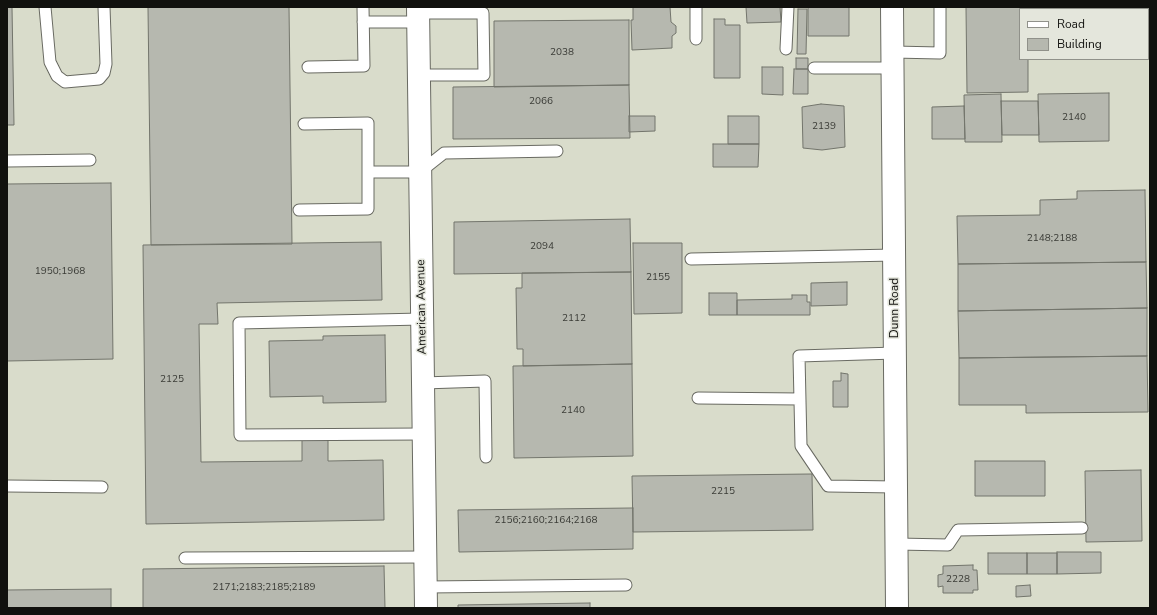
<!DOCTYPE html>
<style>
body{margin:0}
#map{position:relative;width:1157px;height:615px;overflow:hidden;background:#e4e6dc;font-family:"Nunito Sans",sans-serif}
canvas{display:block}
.frame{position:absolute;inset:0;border:8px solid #11110e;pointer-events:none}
.legend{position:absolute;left:1019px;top:8px;width:130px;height:52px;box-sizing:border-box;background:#e4e6dc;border:1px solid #90918a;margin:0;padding:5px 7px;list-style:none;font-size:12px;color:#11110e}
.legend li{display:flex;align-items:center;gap:8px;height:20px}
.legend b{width:20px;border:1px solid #90918a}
</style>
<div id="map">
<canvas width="1157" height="615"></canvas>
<div class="frame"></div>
<ul class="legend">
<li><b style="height:5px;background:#fff"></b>Road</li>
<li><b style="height:11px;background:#b6b8af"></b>Building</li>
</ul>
</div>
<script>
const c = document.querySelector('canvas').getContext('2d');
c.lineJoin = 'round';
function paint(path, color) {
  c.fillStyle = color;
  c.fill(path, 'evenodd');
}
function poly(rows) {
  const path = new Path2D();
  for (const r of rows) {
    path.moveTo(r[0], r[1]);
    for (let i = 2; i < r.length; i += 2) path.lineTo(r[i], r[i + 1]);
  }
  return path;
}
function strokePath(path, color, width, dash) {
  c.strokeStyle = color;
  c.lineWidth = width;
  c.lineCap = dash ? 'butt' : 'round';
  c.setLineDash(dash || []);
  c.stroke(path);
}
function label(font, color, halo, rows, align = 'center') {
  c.font = font + ' "Nunito Sans",sans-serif';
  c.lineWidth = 3;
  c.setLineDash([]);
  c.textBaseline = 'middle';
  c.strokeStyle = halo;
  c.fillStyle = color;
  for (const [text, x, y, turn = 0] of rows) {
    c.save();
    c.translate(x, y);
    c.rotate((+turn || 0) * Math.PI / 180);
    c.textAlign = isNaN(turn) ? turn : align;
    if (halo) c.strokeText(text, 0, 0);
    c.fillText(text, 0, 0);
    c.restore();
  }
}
paint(poly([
 [7,7,1150,7,1150,608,7,608],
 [1020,9,1148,9,1148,59,1020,59]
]), '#d9dccb');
const building = poly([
 [7,7,12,7,14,125,7,125,7,7],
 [148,7,289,7,292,244,151,245,148,7],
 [633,7,670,7,671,22,676,26,676,33,672,36,672,48,632,50,631,20,633,20,633,7],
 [746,7,780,7,781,22,747,23,746,7],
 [808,7,849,7,849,36,808,36,808,7],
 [966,7,1027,7,1027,9,1020,9,1020,59,1028,59,1028,92,967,93,966,7],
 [1046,7,1144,7,1144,9,1046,9,1046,7],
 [798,9,807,9,806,54,797,54,798,9],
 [714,19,725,19,725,25,740,25,740,78,714,78,714,19],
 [629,20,629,85,494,87,494,21,629,20],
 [796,58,808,58,808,69,796,69,796,58],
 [762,67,783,67,783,95,762,94,762,67],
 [794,69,808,69,808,94,793,94,794,69],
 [629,85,630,138,453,139,453,87,629,85],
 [1109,93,1109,141,1039,142,1038,94,1109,93],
 [1001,94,1002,142,965,142,964,95,1001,94],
 [1001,101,1038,101,1039,135,1002,135,1001,101],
 [821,104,844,106,845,147,822,150,803,148,802,107,821,104],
 [964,106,965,139,932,139,932,107,964,106],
 [629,116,655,116,655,131,629,132,629,116],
 [728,116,759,116,759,144,728,144,728,116],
 [713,144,759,144,758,167,713,167,713,144],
 [111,183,113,359,7,361,7,184,111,183],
 [1145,190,1146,262,958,264,957,216,1040,215,1040,200,1077,199,1077,191,1145,190],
 [630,219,631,272,454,274,454,222,630,219],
 [381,242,382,300,217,303,218,324,199,324,201,462,302,461,302,437,328,437,328,461,383,460,384,520,146,524,143,245,381,242],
 [633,243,682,243,682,313,634,314,633,243],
 [1146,262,1147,308,958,311,958,264,1146,262],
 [631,272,632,364,523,366,523,349,517,349,516,288,522,288,522,273,631,272],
 [847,282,847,305,811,306,811,283,847,282],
 [709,293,737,293,737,315,709,315,709,293],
 [792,295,807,295,807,302,810,302,810,315,737,315,737,300,792,299,792,295],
 [1147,308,1147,356,959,358,958,311,1147,308],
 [385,335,386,402,323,403,323,396,270,397,269,341,323,340,323,336,385,335],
 [1147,356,1148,412,1026,413,1026,405,959,405,959,358,1147,356],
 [632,364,633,456,514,458,513,366,632,364],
 [841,373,848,374,848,407,833,407,833,381,841,381,841,373],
 [975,461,1045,461,1045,496,975,496,975,461],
 [1141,470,1142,541,1086,542,1085,471,1141,470],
 [812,474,813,530,633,532,632,476,812,474],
 [633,508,633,549,459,552,458,510,633,508],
 [1057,552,1101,552,1101,573,1057,574,1057,552],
 [988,553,1027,553,1027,574,988,574,988,553],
 [1027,553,1057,553,1057,574,1027,574,1027,553],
 [973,565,973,570,977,570,978,590,973,590,973,593,943,593,943,586,938,587,938,575,943,574,943,566,973,565],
 [384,566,385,608,143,608,143,569,384,566],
 [1030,585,1031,596,1016,597,1016,586,1030,585],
 [111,589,111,608,7,608,7,590,111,589],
 [590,603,590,608,458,608,458,605,590,603]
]);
paint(building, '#b6b8af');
strokePath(building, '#73756c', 1);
const service = poly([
 [45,7,50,62,57,76,65,82,99,79,104,73,106,64,104,7],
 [696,7,696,39],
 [418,13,483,13,484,75,419,75],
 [363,22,418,22],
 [786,49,788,7],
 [893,52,940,53,940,7],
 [308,67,364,66,363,7],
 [814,68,893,68],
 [7,161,90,160],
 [368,172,420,172,444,153,557,151],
 [299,210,368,209,368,123,304,124],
 [691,259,895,255],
 [422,319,239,323,240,435,423,434],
 [895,353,799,356,801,446,828,486,896,487],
 [423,383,485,381,486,457],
 [698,398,800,399],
 [7,486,102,487],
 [897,544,948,545,958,530,1082,528],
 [185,558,425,557],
 [426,587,626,585]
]);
const minor = poly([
 [418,7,426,608],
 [892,7,897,608]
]);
strokePath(service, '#696a62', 13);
strokePath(minor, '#696a62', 24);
strokePath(service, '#fff', 11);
strokePath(minor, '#fff', 22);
label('10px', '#3a3b36', null, [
 ["2038",562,53],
 ["2066",541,102],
 ["2140",1074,118],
 ["2139",824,127],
 ["2148;2188",1052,239],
 ["2094",542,247],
 ["1950;1968",60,272],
 ["2155",658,278],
 ["2112",574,319],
 ["2125",172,380],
 ["2140",573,411],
 ["2215",723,492],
 ["2156;2160;2164;2168",546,521],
 ["2228",958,580],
 ["2171;2183;2185;2189",264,588]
]);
label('12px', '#11110e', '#e4e6dc', [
 ["American Avenue",422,307,-91],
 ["Dunn Road",895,308,-90]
]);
</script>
